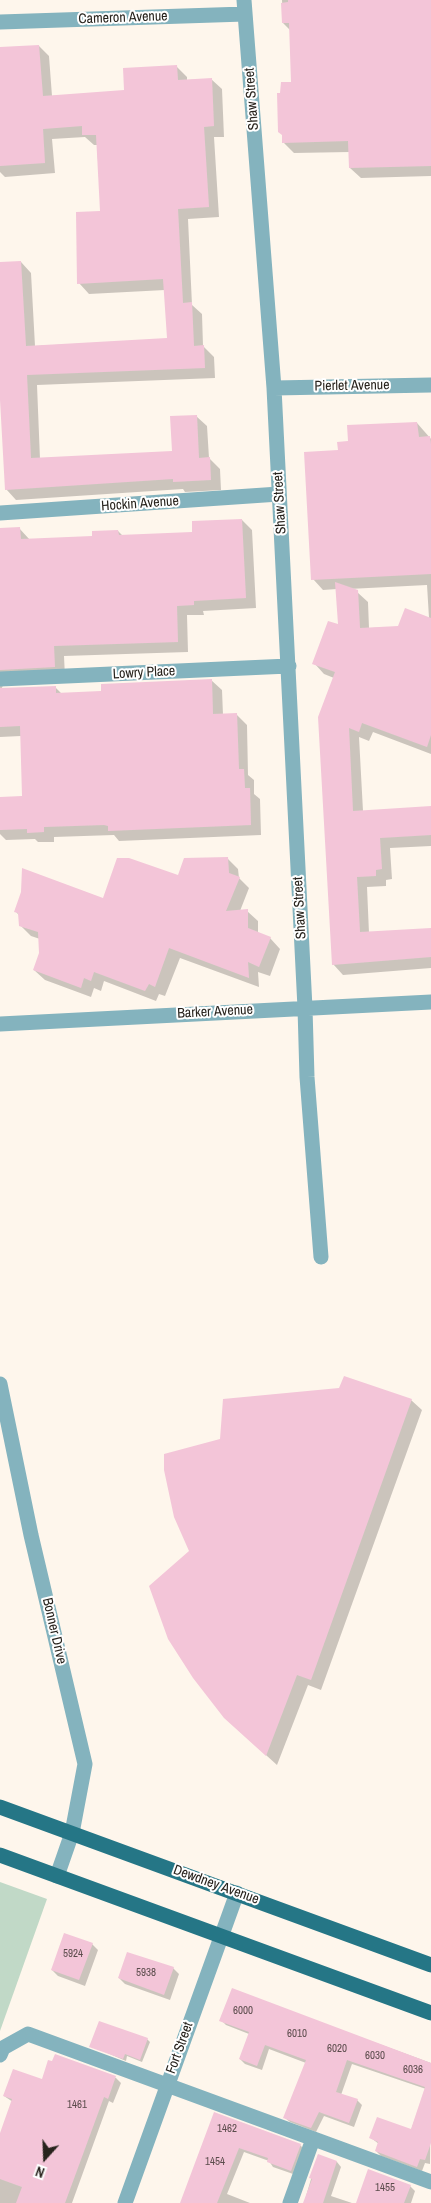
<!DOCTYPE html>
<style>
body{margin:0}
#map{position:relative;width:431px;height:2203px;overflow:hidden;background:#fef6ec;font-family:"Archivo Narrow",sans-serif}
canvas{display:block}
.north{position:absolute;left:20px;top:2133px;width:50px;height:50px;-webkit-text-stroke:4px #fff;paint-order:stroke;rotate:200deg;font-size:14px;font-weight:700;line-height:20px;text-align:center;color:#28231d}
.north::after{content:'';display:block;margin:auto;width:18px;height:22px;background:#28231d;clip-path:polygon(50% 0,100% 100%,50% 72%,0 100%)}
</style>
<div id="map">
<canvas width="431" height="2203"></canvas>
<div class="north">N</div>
</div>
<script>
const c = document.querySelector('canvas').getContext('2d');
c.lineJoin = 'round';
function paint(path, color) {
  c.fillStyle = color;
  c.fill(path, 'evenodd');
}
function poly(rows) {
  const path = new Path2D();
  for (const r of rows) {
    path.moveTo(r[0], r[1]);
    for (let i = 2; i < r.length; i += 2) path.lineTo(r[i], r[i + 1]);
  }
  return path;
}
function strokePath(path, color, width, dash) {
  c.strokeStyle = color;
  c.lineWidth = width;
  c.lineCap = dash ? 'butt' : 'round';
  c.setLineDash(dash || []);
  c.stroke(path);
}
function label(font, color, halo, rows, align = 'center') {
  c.font = font + ' "Archivo Narrow",sans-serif';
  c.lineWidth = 4;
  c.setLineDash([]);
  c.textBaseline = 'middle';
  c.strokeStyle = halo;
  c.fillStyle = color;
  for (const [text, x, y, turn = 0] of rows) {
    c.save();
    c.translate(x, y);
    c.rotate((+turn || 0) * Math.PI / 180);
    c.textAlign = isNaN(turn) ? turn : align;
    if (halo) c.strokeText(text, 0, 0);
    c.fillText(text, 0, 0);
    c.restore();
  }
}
paint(poly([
 [0,1882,47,1899,0,2031]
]), '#c1d9c7');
paint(poly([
 [282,0,431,0,431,176,361,178,350,168,350,152,294,153,284,143,292,83,290,30,283,23],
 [39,46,49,56,52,96,126,91,176,66,187,77,187,80,211,79,222,89,224,137,214,137,219,217,188,219,192,305,202,314,203,346,214,357,215,378,37,385,40,459,173,452,196,416,207,426,209,458,220,469,221,490,185,492,183,489,16,500,6,489,0,376,0,263,21,262,31,273,35,346,168,339,165,290,89,294,79,283,101,212,97,145,94,145,85,137,52,139,55,173,5,177,0,172,0,49],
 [417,423,431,439,431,754,373,732,369,741,359,737,363,811,431,808,431,846,390,848,392,879,386,880,386,886,367,887,369,933,431,929,431,968,343,975,333,964,334,678,324,674,314,663,339,626,337,589,323,590,313,579,339,451,349,442],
 [427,585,429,618,399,627,369,628,368,602,357,592,349,589],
 [242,520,252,530,256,608,203,611,204,615,187,615,188,652,64,656,65,677,5,681,1,690,55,687,62,694,102,693,211,680,222,690,223,715,236,714,247,725,248,775,254,780,254,794,260,799,261,835,119,841,114,835,54,837,54,842,38,842,35,839,6,840,0,834,0,798,24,797,21,736,0,737,0,529,19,528,30,540,94,537,118,531,123,536,194,533],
 [228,859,238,869,239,878,249,888,240,911,247,911,258,921,258,933,270,938,280,949,270,976,258,972,259,987,180,958,165,996,159,994,156,1001,104,981,101,991,94,988,91,997,45,980,34,970,40,953,40,939,31,936,20,925,19,915,16,912,103,899,179,877],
 [411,1400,422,1410,321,1690,308,1685,277,1765,236,1728,191,1552,221,1440],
 [92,1944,98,1950,85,1986,58,1976,52,1970],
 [173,1968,179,1974,170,2000,125,1984,119,1978],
 [232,1990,431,2063,430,2164,425,2163,422,2171,381,2156,376,2151,379,2144,371,2138,411,2130,426,2089,352,2064,341,2095,357,2100,362,2105,354,2127,324,2116,316,2132,290,2122,285,2118,306,2063,269,2049,262,2070,245,2064,240,2059,249,2034,226,2025,221,2020],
 [147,2039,150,2042,142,2062,127,2056,126,2061,91,2046],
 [56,2055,116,2078,121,2083,113,2103,109,2101,72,2203,0,2203,0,2137,13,2102,4,2096,42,2081],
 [214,2114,300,2145,305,2150,296,2175,273,2167,269,2161,244,2152,227,2194,250,2203,182,2203],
 [318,2155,337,2162,341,2167,331,2196,352,2203,304,2203],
 [410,2186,415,2191,411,2203,357,2203]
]), '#0003');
paint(poly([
 [288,0,431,0,431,166,349,168,348,141,282,143,282,135,278,132,277,93,280,93,281,82,291,82,289,23,282,23,281,3,288,2],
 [39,45,43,96,124,90,123,68,177,65,178,80,212,78,214,126,204,127,209,207,178,209,183,303,192,302,194,346,204,345,205,368,27,375,31,458,172,451,170,416,197,415,199,458,210,457,211,480,173,482,173,479,5,490,0,400,0,262,21,261,26,346,167,338,163,279,77,284,76,212,100,211,96,135,82,135,82,126,43,129,45,163,0,166,0,47],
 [417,422,419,437,430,436,431,444,431,574,311,580,304,452,338,450,337,442,348,441,347,425],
 [242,519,246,598,194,601,194,605,177,606,178,642,54,646,55,667,0,670,0,528,20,527,21,539,92,536,92,531,118,530,119,535,192,532,192,521],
 [335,582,358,590,360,628,398,626,405,608,431,618,431,735,427,747,362,723,359,732,349,728,353,811,431,806,431,835,380,838,382,869,376,870,376,876,357,877,360,932,431,928,431,957,332,965,318,717,335,672,312,664,328,621,338,624],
 [212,679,213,714,237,713,239,769,244,769,245,788,250,788,251,825,108,831,108,826,104,825,44,827,44,832,27,833,27,829,0,830,0,797,22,796,20,726,0,727,0,688,56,686,56,693,101,691,101,684],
 [228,857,229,873,240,877,226,911,248,909,248,928,271,937,259,967,248,962,249,978,169,948,155,987,149,984,145,991,94,972,91,981,84,978,81,988,33,970,39,953,38,932,19,926,18,913,14,912,21,892,22,868,103,898,117,858,129,858,178,875,184,858],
 [344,1376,412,1399,311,1680,297,1675,266,1756,224,1718,193,1678,168,1639,149,1586,189,1551,174,1517,164,1470,164,1454,220,1439,223,1399,339,1388],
 [64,1933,93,1943,79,1980,51,1970],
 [127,1952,174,1967,164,1995,118,1978],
 [232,1988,431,2063,431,2143,425,2160,420,2159,417,2167,375,2151,378,2142,369,2138,377,2117,411,2129,425,2087,347,2060,336,2092,358,2099,349,2123,319,2112,311,2128,283,2118,306,2060,265,2045,257,2066,239,2059,249,2032,219,2021],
 [99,2021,148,2038,140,2060,125,2054,123,2059,89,2047],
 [55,2054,116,2076,108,2099,104,2097,65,2203,16,2203,22,2187,0,2179,0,2133,12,2099,3,2096,13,2069,42,2079,48,2060,52,2061],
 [214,2112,301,2144,291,2171,267,2162,268,2158,239,2148,217,2203,180,2203],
 [318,2154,337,2161,323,2203,303,2203,312,2179,309,2178],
 [368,2169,411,2185,404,2203,356,2203]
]), '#f3c5d8');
strokePath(poly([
 [244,0,274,388,305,1008,307,1077,321,1257],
 [0,22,245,14],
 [274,388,431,385],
 [0,513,279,494],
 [0,679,289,666],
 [0,1024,431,1002],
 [0,1384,31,1535,85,1764,72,1833,57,1876],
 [0,2055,3,2048,28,2034,431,2182],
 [125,2203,237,1893],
 [290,2203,313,2139]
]), '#84b3be', 15);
strokePath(poly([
 [0,1807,431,1965],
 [0,1855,431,2013]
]), '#257686', 15);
label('11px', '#5b4c4c', null, [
 ["5924",73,1954],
 ["5938",146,1973],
 ["6000",243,2011],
 ["6010",297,2034],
 ["6020",337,2049],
 ["6030",375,2056],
 ["6036",413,2070],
 ["1461",77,2105],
 ["1462",227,2129],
 ["1454",215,2162],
 ["1455",385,2188]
]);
label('14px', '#28231d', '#fff', [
 ["Cameron Avenue",123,18,-2],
 ["Shaw Street",252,99,-94],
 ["Pierlet Avenue",352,386,-1],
 ["Shaw Street",280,503,-93],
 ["Hockin Avenue",140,504,-4],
 ["Lowry Place",144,673,-3],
 ["Shaw Street",300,908,-93],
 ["Barker Avenue",215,1012,-3],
 ["Bonner Drive",54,1631,77],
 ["Dewdney Avenue",216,1885,20],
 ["Fort Street",180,2048,-70]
]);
</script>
